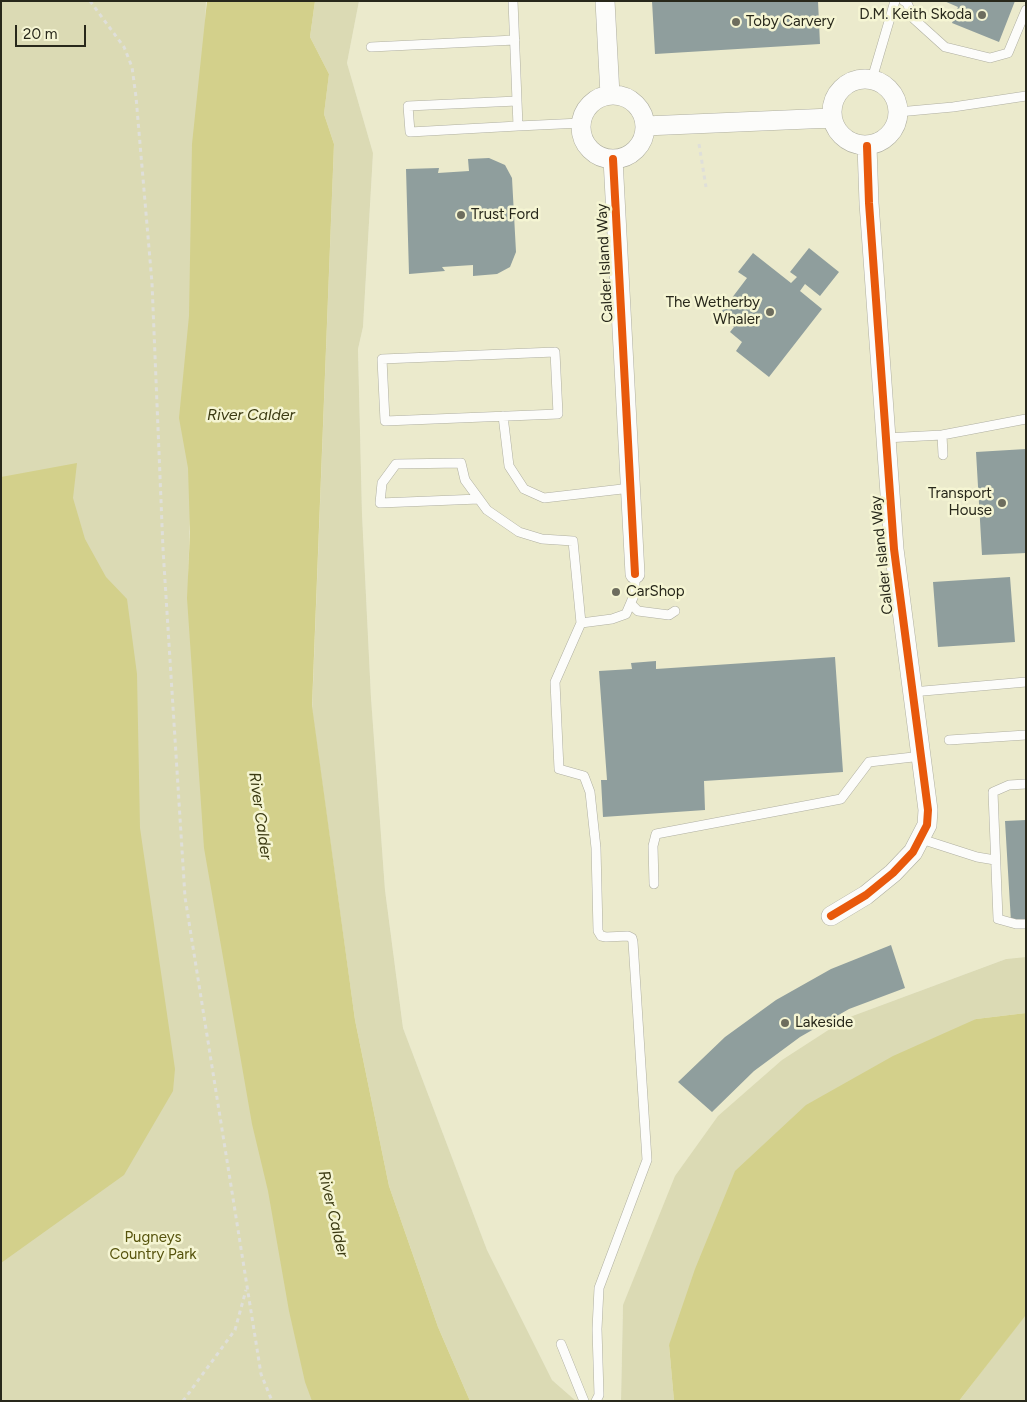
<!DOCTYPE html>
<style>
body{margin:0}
#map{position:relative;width:1027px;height:1402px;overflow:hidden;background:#ededdb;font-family:Figtree,sans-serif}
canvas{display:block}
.frame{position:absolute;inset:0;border:2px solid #28281b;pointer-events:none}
.scale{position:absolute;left:15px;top:25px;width:71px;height:22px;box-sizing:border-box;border:2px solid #28281b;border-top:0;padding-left:6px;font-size:15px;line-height:18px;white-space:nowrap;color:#28281b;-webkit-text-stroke:4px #f5f5d3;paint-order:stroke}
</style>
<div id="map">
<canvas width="1027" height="1402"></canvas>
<div class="frame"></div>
<div class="scale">20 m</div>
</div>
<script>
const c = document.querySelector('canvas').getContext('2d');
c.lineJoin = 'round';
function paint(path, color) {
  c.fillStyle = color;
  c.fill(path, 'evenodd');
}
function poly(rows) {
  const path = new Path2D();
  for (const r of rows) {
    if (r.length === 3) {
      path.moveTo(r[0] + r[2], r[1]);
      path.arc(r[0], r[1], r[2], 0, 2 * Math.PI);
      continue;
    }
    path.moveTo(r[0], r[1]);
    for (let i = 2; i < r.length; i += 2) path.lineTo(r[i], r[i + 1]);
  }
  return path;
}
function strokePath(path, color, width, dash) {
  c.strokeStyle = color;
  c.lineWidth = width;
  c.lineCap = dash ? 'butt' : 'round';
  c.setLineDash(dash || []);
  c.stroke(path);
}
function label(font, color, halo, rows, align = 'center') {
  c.font = font + ' Figtree,sans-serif';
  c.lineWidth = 5;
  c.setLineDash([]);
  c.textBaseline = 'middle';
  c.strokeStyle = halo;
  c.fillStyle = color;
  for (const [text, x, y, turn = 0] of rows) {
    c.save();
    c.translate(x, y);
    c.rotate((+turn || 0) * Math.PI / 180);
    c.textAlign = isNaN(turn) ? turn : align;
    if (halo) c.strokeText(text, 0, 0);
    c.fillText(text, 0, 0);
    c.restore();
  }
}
paint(poly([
 [359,1,1026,1,1026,957,1006,959,847,1018,623,1305,621,1401,576,1401,552,1380,487,1250,403,1028,385,890,371,698,362,514,358,349,363,327,373,153,347,63]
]), '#ebeacc');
paint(poly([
 [1,1,206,1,188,583,335,1401,1,1401],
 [315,1,359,1,347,63,373,153,363,327,358,349,362,514,371,698,385,890,403,1028,487,1250,552,1380,576,1401,470,1401,438,1327,389,1186,355,1020,312,710,334,144,324,114,329,74,310,37],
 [1026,957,1026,1013,976,1019,669,1345,674,1401,621,1401,623,1305,675,1176,718,1116,782,1060,847,1018,1006,959],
 [1026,1315,1026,1401,959,1401,1019,1323]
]), '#dbdab4');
paint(poly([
 [207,1,315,1,310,37,329,74,324,114,334,144,312,706,355,1020,389,1186,438,1327,470,1401,312,1401,305,1382,289,1311,268,1191,252,1124,204,848,187,598,190,532,188,468,179,418,189,316,192,144],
 [77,463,73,498,85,539,106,577,127,599,137,674,140,828,175,1069,173,1091,124,1175,1,1263,1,477],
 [1026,1013,1026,1315,959,1401,674,1401,669,1345,695,1269,735,1171,806,1105,893,1056,976,1019]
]), '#d3d08b');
paint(poly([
 [652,1,818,1,820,44,655,54],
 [944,1,1015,1,999,42,952,23,958,7],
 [489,158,505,165,512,178,516,252,510,267,497,274,473,276,473,265,442,267,445,271,409,274,406,169,439,168,438,173,469,171,468,159],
 [809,248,839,272,820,296,805,284,800,291,822,309,769,377,736,351,742,342,730,332,734,327,719,315,747,278,738,272,753,253,791,283,797,277,790,272],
 [1026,449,1026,553,982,555,976,452],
 [1010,577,1015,642,938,647,933,582],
 [835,657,843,772,704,781,705,810,603,817,601,780,607,780,599,671,632,669,631,663,656,661,656,669],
 [1026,820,1026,921,1011,922,1005,821],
 [891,945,905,988,849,1009,800,1037,754,1071,712,1112,678,1082,725,1037,776,1000,831,969]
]), '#8f9e9d');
const lane = poly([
 [513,1,518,126,581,123],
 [904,1,907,3,914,19,945,47,990,58,1008,53,1026,10],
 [371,47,515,40],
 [872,79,895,1],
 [517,101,408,106,410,132,518,126],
 [898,112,953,107,1026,96],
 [555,352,558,414,385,421,382,359,555,352],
 [503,416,509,466,524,489,544,498,631,488],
 [942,435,943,455],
 [885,438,942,435,1026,419],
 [479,499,380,503,382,483,396,464,461,463,465,480,479,499,487,510,519,532,542,539,573,541,581,623,555,682,559,769,584,776,590,792,596,848,598,931,601,936,606,937,628,936,632,938,633,942,647,1160,599,1288,597,1329,599,1395,596,1401],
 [631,604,638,611,669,615,675,611],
 [581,623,612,619,626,614,635,593,635,574],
 [912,692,1026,682],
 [949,740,1026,735],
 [1026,784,1009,785,993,792,998,919,1016,924,1026,924],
 [921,839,977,857,995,860],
 [654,884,653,846,656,834,841,799,869,762,922,756],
 [561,1344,584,1401]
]);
const street = poly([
 [605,1,610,95],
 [865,112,33],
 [613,127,32],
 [645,126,832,118],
 [613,159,635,574],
 [831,916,866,895,893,873,913,852,927,825,928,810,894,549,869,203,867,146]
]);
strokePath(lane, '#afafa1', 10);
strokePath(street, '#afafa1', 20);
strokePath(poly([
 [90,1,124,47,132,67,136,97,152,283,163,549,185,897,261,1374,272,1401],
 [699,144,706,187],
 [183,1401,235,1330,246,1290]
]), '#dfdfd9', 3, [4, 4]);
strokePath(lane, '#fcfcfa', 9);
strokePath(street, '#fcfcfa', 19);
strokePath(poly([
 [613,159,635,574],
 [831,916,866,895,893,873,913,852,927,825,928,810,894,549,869,203,867,146]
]), '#e8590c', 8);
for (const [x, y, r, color] of [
 [982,15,5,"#6d6d5e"],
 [736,22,5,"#6d6d5e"],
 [461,215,5,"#6d6d5e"],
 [770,312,5,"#6d6d5e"],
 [1002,503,5,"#6d6d5e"],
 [616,592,5,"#6d6d5e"],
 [785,1023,5,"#6d6d5e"]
]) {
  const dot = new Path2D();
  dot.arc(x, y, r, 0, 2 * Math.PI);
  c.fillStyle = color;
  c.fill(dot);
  strokePath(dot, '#f5f5d3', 2);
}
label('15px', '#28281b', '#f5f5d3', [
 ["D.M. Keith Skoda",972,15,"right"],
 ["Toby Carvery",746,22],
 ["Trust Ford",471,215],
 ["The Wetherby",760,303,"right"],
 ["Whaler",760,320,"right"],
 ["Transport",992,494,"right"],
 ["House",992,511,"right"],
 ["CarShop",626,592],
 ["Lakeside",795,1023]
], 'left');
label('15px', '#28281b', '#f5f5d3', [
 ["Calder Island Way",605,263,-93],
 ["Calder Island Way",882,555,-96]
]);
label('15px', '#56530c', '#f5f5d3', [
 ["Pugneys",153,1238],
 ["Country Park",153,1255]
]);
label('italic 16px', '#3b3a12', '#f5f5d3', [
 ["River Calder",251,415],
 ["River Calder",260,816,82],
 ["River Calder",333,1214,77]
]);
</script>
